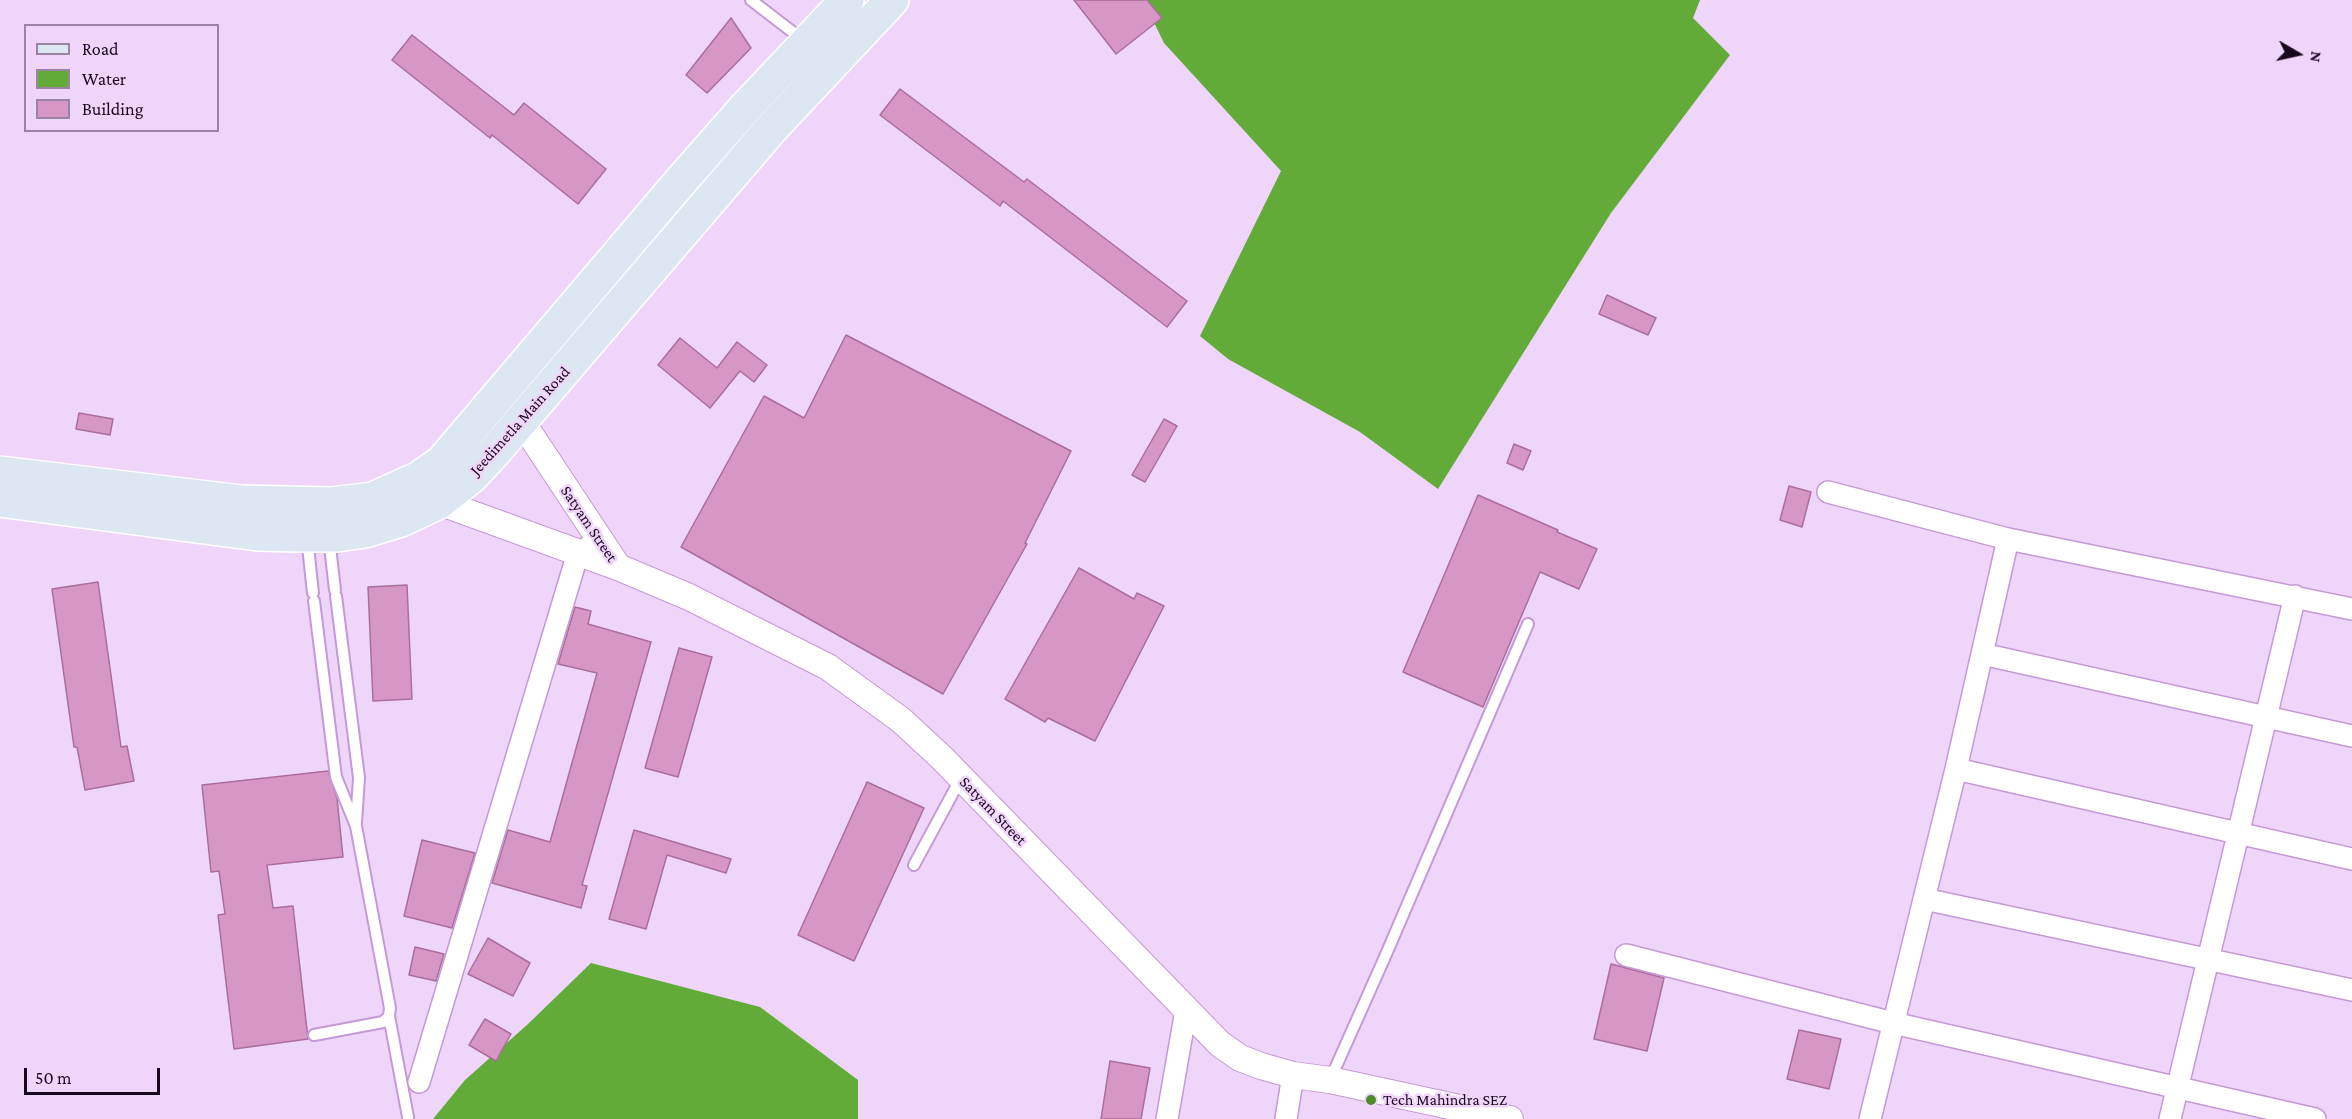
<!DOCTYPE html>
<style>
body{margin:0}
#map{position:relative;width:2352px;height:1119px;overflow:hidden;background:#f0d5fb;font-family:"Crimson Pro",serif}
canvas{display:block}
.legend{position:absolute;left:24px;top:24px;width:195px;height:108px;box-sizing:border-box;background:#f0d5fb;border:2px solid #9a83a3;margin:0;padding:8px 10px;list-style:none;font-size:18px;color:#18081e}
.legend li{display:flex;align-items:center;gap:12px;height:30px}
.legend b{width:30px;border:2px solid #9a83a3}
.north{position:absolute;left:2268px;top:24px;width:60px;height:60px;-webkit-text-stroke:4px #f0d5fb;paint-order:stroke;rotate:99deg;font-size:16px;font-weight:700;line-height:24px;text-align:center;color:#18081e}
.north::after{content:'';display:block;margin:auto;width:21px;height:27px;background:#18081e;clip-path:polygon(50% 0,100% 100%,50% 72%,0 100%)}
.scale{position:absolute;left:24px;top:1068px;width:136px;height:27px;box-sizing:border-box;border:3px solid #18081e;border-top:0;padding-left:8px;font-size:18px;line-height:21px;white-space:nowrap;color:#18081e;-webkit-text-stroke:4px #f0d5fb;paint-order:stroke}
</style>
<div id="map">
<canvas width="2352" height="1119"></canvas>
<ul class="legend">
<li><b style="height:8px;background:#dde7f4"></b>Road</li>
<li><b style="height:16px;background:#62ab39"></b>Water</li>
<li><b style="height:16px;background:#d697c6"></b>Building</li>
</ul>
<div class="north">N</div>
<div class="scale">50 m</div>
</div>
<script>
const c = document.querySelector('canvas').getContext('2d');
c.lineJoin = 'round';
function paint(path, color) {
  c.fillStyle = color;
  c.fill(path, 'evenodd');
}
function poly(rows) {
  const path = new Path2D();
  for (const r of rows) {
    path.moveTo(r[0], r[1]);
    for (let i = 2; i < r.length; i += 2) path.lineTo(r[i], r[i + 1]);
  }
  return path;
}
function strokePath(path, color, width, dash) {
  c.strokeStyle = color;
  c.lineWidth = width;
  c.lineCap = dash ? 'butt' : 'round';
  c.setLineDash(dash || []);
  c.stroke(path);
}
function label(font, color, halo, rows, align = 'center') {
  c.font = font + ' "Crimson Pro",serif';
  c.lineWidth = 5;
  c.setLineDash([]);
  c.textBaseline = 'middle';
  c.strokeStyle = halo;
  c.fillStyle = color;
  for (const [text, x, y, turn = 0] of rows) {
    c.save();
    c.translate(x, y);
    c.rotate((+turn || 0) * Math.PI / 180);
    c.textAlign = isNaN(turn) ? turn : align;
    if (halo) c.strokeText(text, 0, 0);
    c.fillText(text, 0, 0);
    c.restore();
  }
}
paint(poly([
 [1143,0,1700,0,1693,18,1730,55,1611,213,1438,489,1360,432,1228,359,1200,336,1281,171,1164,43],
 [591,963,760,1007,858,1080,858,1119,433,1119,465,1080,528,1024]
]), '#62ab39');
const building = poly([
 [1074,0,1147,0,1162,18,1116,54,1074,0],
 [731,18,751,48,707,93,686,75,731,18],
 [412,35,514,115,524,103,606,169,578,204,492,135,490,138,392,60,412,35],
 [900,89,1024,182,1027,179,1187,301,1167,327,1003,201,1000,206,880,115,900,89],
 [1607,295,1656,318,1648,335,1599,314,1607,295],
 [846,335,1071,451,1025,543,1027,544,943,694,681,547,764,396,804,418,846,335],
 [680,338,717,368,737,342,767,365,754,382,740,371,710,408,658,365,680,338],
 [79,413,113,419,110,435,76,429,79,413],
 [1164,419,1177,426,1145,482,1132,475,1164,419],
 [1514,444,1531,451,1523,470,1507,463,1514,444],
 [1789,486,1811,492,1802,527,1780,520,1789,486],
 [1478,495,1558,530,1557,532,1597,549,1579,589,1540,572,1483,707,1403,672,1478,495],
 [1079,568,1134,599,1137,593,1164,606,1095,741,1048,718,1045,722,1005,699,1079,568],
 [98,582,121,747,127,746,134,781,85,790,77,747,74,747,52,589,98,582],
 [407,585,412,699,373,701,368,587,407,585],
 [575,607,591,611,588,624,651,642,582,885,587,886,581,908,492,883,508,830,550,842,597,673,558,664,575,607],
 [679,648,712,657,678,777,645,768,679,648],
 [328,771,337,798,343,857,267,865,273,908,293,906,308,1039,234,1049,218,915,225,914,219,871,211,872,202,785,328,771],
 [867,782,924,808,854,961,798,935,867,782],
 [634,830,731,859,726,873,667,855,646,929,609,919,634,830],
 [422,840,475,853,452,928,404,916,422,840],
 [488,938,530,963,513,996,468,974,488,938],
 [415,947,444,954,436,981,409,975,415,947],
 [1611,964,1664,978,1647,1051,1594,1039,1611,964],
 [485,1019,511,1034,496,1061,469,1045,485,1019],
 [1799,1030,1841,1039,1829,1089,1787,1079,1799,1030],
 [1110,1061,1150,1068,1141,1119,1101,1119,1110,1061]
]);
paint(building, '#d697c6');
strokePath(building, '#aa6e9b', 1.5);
const service = poly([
 [751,0,803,40],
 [307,537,313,593],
 [329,538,335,590],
 [336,596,359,778,356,823],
 [914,865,961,778],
 [389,1016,408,1117],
 [314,1035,383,1022,389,1016,390,1008,356,826,336,777,314,601],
 [1330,1080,1384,959,1528,624]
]);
const minor = poly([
 [1828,492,2008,539],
 [1982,654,2352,736],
 [1956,769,2352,859],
 [1924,899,2352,990],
 [1626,955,1893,1023,2315,1119],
 [419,1082,578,553,592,545],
 [1167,1119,1186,1010],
 [1286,1119,1293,1075],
 [1870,1119,1956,769,2008,539,2352,609],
 [2170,1119,2295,596]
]);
const tertiary = poly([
 [522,422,618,567],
 [439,502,618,567,689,597,828,667,901,720,942,758,1220,1044,1240,1058,1261,1066,1293,1075,1330,1080,1510,1119]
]);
const primary = poly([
 [0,473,241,502,331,504,373,499,419,478,442,462,680,182,746,107,847,0],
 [0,500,257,534,300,535,337,535,365,531,401,520,439,502,472,476,496,450,771,129,892,0]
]);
strokePath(service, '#c499d5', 14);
strokePath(minor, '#c499d5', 24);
strokePath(tertiary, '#c499d5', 28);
strokePath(primary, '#fff', 36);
strokePath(service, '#fff', 10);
strokePath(minor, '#fff', 21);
strokePath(tertiary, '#fff', 26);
strokePath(primary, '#dde7f4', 33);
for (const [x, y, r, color] of [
 [1371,1100,6,"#4d8a29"]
]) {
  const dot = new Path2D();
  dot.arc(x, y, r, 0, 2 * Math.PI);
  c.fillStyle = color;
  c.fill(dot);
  strokePath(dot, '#f0d5fb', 2);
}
label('16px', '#18081e', '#f0d5fb', [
 ["Jeedimetla Main Road",520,421,-48],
 ["Satyam Street",589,524,56],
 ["Satyam Street",993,811,46]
]);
label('16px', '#18081e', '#f0d5fb', [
 ["Tech Mahindra SEZ",1383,1100]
], 'left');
</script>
